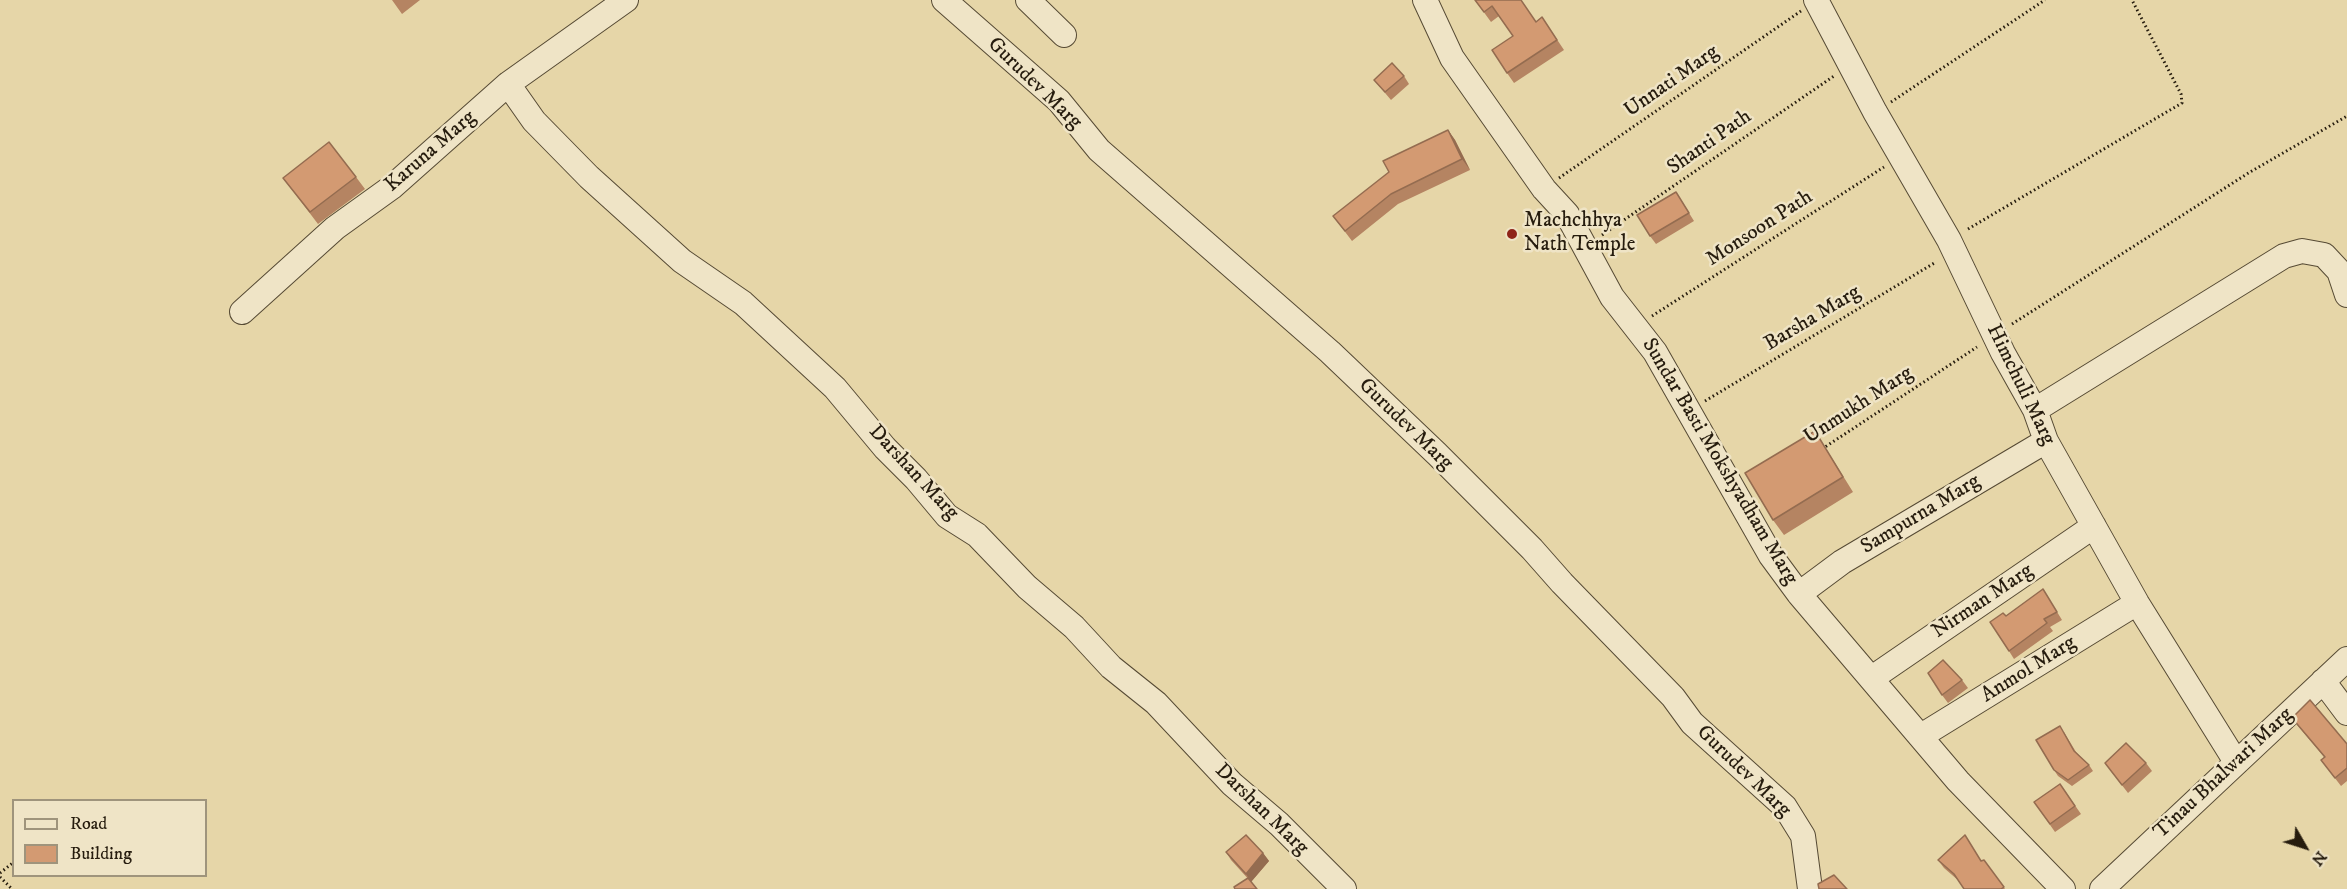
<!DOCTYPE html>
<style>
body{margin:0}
#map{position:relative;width:2347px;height:889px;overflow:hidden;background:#e6d6a8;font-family:"IM FELL DW Pica",serif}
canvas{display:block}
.legend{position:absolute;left:12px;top:799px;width:195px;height:78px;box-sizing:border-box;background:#efe4c6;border:2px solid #9f947c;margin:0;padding:8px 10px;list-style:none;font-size:18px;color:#261c0e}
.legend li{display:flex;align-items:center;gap:12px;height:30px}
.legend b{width:30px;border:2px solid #9f947c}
.north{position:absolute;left:2275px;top:817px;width:60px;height:60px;-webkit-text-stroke:4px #efe4c6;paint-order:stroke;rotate:129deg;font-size:16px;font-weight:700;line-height:24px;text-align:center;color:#261c0e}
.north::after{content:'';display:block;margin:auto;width:21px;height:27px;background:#261c0e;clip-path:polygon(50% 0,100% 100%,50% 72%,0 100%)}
</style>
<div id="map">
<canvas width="2347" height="889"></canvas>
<ul class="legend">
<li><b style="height:8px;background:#efe4c6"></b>Road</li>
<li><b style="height:16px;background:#d39a72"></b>Building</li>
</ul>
<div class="north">N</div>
</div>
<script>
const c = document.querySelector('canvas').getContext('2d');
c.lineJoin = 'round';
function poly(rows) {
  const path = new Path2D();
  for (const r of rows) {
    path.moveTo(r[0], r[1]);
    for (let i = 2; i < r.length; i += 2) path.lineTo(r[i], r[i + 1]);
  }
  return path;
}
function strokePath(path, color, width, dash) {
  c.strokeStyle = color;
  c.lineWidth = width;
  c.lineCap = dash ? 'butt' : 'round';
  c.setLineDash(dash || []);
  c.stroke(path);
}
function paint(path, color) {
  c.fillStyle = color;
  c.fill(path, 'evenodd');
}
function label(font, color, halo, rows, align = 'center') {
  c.font = font + ' "IM FELL DW Pica",serif';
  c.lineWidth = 5;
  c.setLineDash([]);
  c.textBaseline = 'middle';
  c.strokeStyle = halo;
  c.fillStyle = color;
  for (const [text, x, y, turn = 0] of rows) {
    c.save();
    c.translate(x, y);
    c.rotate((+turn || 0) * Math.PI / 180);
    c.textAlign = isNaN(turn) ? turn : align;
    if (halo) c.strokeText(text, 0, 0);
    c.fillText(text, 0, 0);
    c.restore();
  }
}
const minor = poly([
 [944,0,1059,101,1099,150,1330,352,1437,454,1532,549,1562,583,1673,697,1692,723,1785,807,1803,836,1810,889],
 [1028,0,1064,35],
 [1425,0,1452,58,1544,189,1567,214,1612,297,1655,352,1771,556,1799,594,1958,781,2063,889],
 [1816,0,1875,112,1949,240,2003,353,2035,410,2046,441,2137,603,2236,762],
 [508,84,534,121,589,177,682,261,743,303,835,388,885,448,916,479,947,516,977,535,1027,587,1074,627,1111,667,1156,703,1232,784,1279,824,1344,889],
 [242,312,335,228,392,187,508,84,626,0],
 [2035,410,2284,256,2302,251,2324,255,2339,271,2347,295],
 [1799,594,1842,562,2046,441],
 [1872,678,2094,526],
 [2323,681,2347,713],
 [1921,736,2137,603],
 [2102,889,2347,659]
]);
strokePath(minor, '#564a34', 26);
strokePath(poly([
 [1891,102,2045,0],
 [1559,178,1801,11],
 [1968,229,2182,103,2181,94,2132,0],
 [1602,235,1834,76],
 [1652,316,1884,167],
 [2012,324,2250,172,2347,116],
 [1705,401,1936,262],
 [1822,449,1977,347],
 [0,873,14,862],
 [0,877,12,889]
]), '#261c0e', 3, [1.5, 3]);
strokePath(minor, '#efe4c6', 24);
paint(poly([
 [392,0,420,0,402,14],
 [1475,0,1536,22,1542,17,1564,50,1514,83,1507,73,1513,36,1499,16,1491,22],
 [1404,76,1409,84,1391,100,1380,87,1374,80],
 [1448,130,1455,140,1470,170,1398,204,1352,241,1333,216],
 [356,177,365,189,318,224,283,178],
 [1676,192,1694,221,1656,244,1650,236],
 [1825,447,1853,492,1784,535,1773,520],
 [2043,589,2062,620,2050,627,2053,631,2014,659,2009,651,2006,616],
 [1962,680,1968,688,1948,703,1942,695],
 [2292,718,2347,744,2347,781,2341,786,2321,760,2324,757,2298,726],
 [2064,732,2076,752,2089,765,2093,771,2072,786,2058,776,2054,770],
 [2146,763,2152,771,2128,793,2111,771],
 [2060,784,2081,814,2055,832,2034,802],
 [1965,835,1981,861,1984,860,2005,889,1964,889,1959,881,1944,868,1938,860],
 [1226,852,1263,853,1269,861,1251,882,1231,860]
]), '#b58462');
paint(poly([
 [1448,130,1455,140,1470,170,1462,159],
 [1263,853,1269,861,1251,882,1246,874]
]), '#946c50');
const building = poly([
 [1475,0,1521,0,1536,22,1542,17,1557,40,1507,73,1492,50,1513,36,1492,6,1484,12,1475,0],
 [1392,63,1404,76,1385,92,1374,80,1392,63],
 [1448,130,1462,159,1391,194,1345,231,1333,216,1389,172,1383,161,1448,130],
 [329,142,356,177,310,212,283,178,329,142],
 [1676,192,1689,213,1650,236,1637,215,1676,192],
 [1815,431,1843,477,1773,520,1745,473,1815,431],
 [2043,589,2057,612,2044,619,2047,623,2009,651,1990,622,2003,613,2006,616,2043,589],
 [1943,660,1962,680,1942,695,1928,673,1943,660],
 [2310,700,2347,744,2347,768,2335,778,2321,760,2325,757,2292,718,2310,700],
 [2060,726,2074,751,2089,765,2068,780,2054,770,2036,740,2060,726],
 [2126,743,2146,763,2122,785,2105,763,2126,743],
 [2060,784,2075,806,2050,824,2034,802,2060,784],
 [1246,835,1263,853,1246,874,1226,852,1246,835],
 [1965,835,1981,861,1984,860,2004,887,2001,889,1964,889,1954,874,1938,860,1965,835],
 [1834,875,1847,889,1819,889,1818,884,1834,875],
 [1248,878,1257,889,1235,889,1234,887,1248,878]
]);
paint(building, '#d39a72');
strokePath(building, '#946c50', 1.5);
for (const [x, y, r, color] of [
 [1512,234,6,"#8f2418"]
]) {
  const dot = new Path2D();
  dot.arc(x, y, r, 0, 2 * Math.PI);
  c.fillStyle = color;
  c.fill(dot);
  strokePath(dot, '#efe4c6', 2);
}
label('21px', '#261c0e', '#efe4c6', [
 ["Unnati Marg",1672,82,-35],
 ["Gurudev Marg",1034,84,44],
 ["Shanti Path",1710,143,-35],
 ["Karuna Marg",431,152,-41],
 ["Monsoon Path",1760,229,-33],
 ["Barsha Marg",1813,319,-31],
 ["Himchuli Marg",2020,385,64],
 ["Unmukh Marg",1859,406,-33],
 ["Gurudev Marg",1405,425,44],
 ["Sundar Basti Mokshyadham Marg",1719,462,59],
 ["Darshan Marg",913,473,47],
 ["Sampurna Marg",1921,515,-31],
 ["Nirman Marg",1983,602,-34],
 ["Anmol Marg",2029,670,-32],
 ["Gurudev Marg",1743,772,44],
 ["Tinau Bhalwari Marg",2224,774,-43],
 ["Darshan Marg",1261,810,44]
]);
label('21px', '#261c0e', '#efe4c6', [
 ["Machchhya",1524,222],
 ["Nath Temple",1524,246]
], 'left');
</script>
